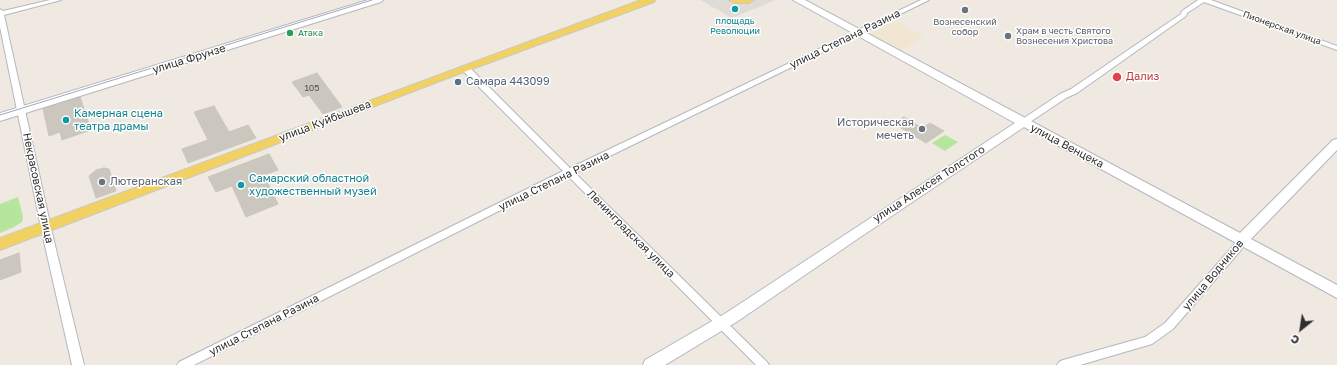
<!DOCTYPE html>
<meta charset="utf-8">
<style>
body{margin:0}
#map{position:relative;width:1337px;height:365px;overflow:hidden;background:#efe9e1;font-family:"Golos Text",sans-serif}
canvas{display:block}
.north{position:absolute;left:1281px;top:309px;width:40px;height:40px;-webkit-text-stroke:3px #fff;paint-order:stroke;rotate:210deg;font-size:11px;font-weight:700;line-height:16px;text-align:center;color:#2e2e2e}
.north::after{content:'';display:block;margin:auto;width:14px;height:18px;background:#2e2e2e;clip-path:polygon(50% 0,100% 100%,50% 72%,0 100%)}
</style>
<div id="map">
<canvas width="1337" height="365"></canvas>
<div class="north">С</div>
</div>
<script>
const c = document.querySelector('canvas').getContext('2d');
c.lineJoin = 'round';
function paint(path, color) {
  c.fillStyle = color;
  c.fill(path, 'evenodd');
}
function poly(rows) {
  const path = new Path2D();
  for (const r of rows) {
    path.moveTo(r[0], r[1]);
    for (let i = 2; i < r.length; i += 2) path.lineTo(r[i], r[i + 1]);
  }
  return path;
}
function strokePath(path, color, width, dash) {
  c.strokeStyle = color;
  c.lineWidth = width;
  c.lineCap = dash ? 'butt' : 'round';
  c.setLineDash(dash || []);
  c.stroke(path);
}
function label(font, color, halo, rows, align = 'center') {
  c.font = font + ' "Golos Text",sans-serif';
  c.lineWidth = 3;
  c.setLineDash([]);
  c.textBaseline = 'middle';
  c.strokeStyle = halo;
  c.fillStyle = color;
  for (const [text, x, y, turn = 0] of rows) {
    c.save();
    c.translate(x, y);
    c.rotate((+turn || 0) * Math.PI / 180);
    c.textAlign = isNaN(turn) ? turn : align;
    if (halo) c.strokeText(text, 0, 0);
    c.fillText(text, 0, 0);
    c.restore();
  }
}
paint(poly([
 [896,22,925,37,901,50,871,34]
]), '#f0e6d1');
paint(poly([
 [945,135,958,142,945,151,932,143],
 [18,197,23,217,22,222,14,227,0,233,0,204]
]), '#b6e59e');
paint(poly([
 [700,0,776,0,732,18]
]), '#dfdcd8');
const building = poly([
 [317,73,342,107,323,114,309,95,303,97,292,82,317,73],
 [80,97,91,130,62,140,60,132,49,136,43,109,80,97],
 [214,106,229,132,248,125,256,138,188,163,182,149,208,140,194,112,214,106],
 [904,117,922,128,930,123,944,131,926,143,893,123,904,117],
 [269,154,278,170,264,175,278,204,246,217,232,186,216,192,208,177,269,154],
 [104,168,109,169,116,191,96,198,89,176,96,170,104,168],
 [19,253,21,272,0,280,0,260,19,253]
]);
paint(building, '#cbc7bf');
strokePath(building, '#cbc5ba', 1);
const street = poly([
 [50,0,61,0,4,15,53,237,84,365,72,365,43,237,0,27,0,9,3,11,50,0],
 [921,0,929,0,575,173,767,362,769,365,756,365,568,176,194,365,177,365,179,362,563,171,462,70,462,66,468,66,570,168,921,0],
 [1198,0,1211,0,1337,46,1337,50,1204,2,1187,13,1186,16,1077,93,1066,98,1027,124,1021,124,1020,122,1021,120,1060,94,1071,89,1181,14,1182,11,1198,0],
 [1242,236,1245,237,1247,240,1240,251,1173,329,1152,344,1080,365,1057,365,1059,362,1063,360,1145,337,1165,323,1234,245,1239,237,1242,236]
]);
const secondary = poly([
 [368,0,383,0,381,2,0,121,0,113,368,0],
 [793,0,805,0,1240,233,1333,140,1337,139,1337,150,1251,239,1337,285,1337,298,1024,127,856,240,738,321,665,365,643,365,645,360,726,313,1015,123,793,0]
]);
const primary = poly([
 [641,0,655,0,654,2,453,76,0,250,0,238,641,0],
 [729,0,754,0,749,3,734,3,729,0]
]);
strokePath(street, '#b4b7c1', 2);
strokePath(secondary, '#b4b7c1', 2);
strokePath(primary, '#c9c9c9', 2);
paint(street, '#fff');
paint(secondary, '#fff');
paint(primary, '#f2d163');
strokePath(poly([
 [0,115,372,0]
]), '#a3a6b8', 1);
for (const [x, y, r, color] of [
 [735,9,4,"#0f9aa8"],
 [965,10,4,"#6b7280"],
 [290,33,4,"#2e9e5b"],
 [1008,36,4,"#6b7280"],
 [1117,77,5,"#e0444e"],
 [458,82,4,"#5c6f8a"],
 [66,120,4,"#0f9aa8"],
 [922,129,4,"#6b7280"],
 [102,182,4,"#6b7280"],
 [241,185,4,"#0f9aa8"]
]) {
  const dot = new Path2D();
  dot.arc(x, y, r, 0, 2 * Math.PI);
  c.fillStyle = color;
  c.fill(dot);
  strokePath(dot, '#fff', 1.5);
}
label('9px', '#0d838f', '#fff', [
 ["площадь",735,21],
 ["Революции",735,31]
]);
label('9px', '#5b616d', '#fff', [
 ["Вознесенский",965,22],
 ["собор",965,32],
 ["Храм в честь Святого",1016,31,"left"],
 ["Вознесения Христова",1016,41,"left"]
]);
label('9px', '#2e2e2e', '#fff', [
 ["Пионерская улица",1282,28,20]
]);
label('9px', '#27864d', '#fff', [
 ["Атака",298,33]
], 'left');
label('9px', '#555452', null, [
 ["105",312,88]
]);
label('11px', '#2e2e2e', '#fff', [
 ["улица Степана Разина",845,39,-26],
 ["улица Фрунзе",189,59,-17],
 ["улица Куйбышева",325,121,-21],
 ["улица Венцека",1067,146,28],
 ["улица Степана Разина",554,181,-26],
 ["улица Алексея Толстого",929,184,-33],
 ["Некрасовская улица",38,188,78],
 ["Ленинградская улица",631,234,45],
 ["улица Водников",1213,275,-50],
 ["улица Степана Разина",264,325,-27]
]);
label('11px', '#be3a42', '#fff', [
 ["Дализ",1126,77]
], 'left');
label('11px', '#4e5e75', '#fff', [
 ["Самара 443099",466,82]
], 'left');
label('11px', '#0d838f', '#fff', [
 ["Камерная сцена",74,114],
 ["театра драмы",74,127],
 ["Самарский областной",249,179],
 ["художественный музей",249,192]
], 'left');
label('11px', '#5b616d', '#fff', [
 ["Историческая",914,123],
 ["мечеть",914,136],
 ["Лютеранская",110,182,"left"]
], 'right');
</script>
